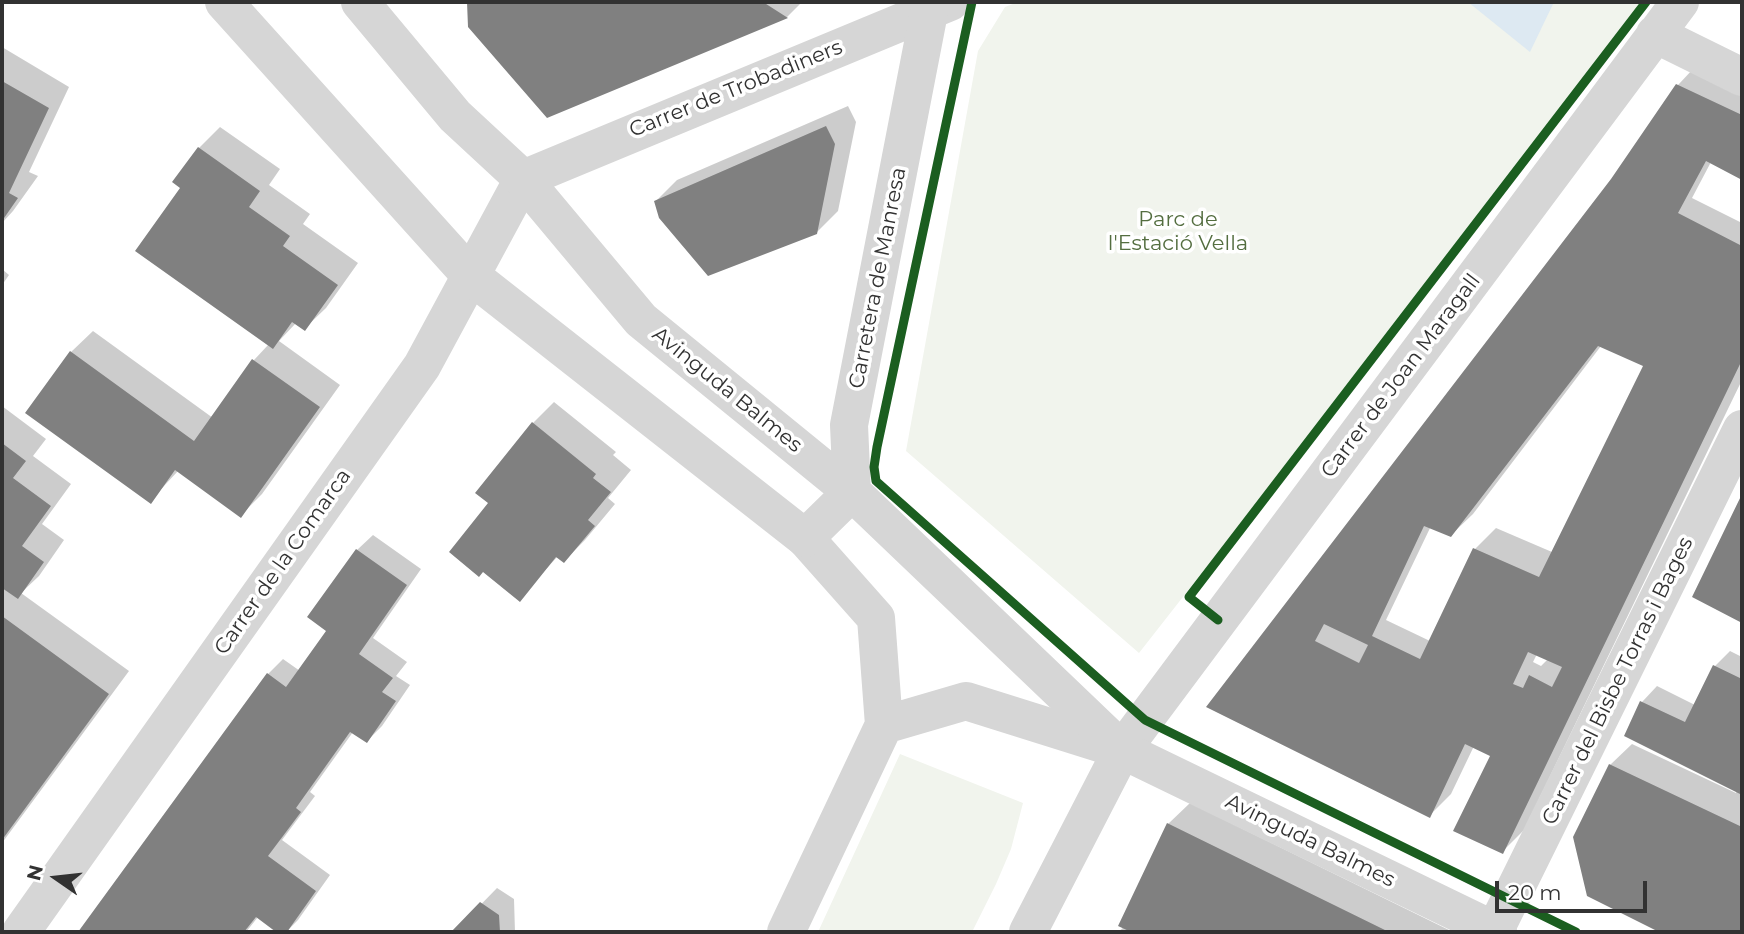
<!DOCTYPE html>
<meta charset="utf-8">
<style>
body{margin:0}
#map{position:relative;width:1744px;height:934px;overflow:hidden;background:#fff;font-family:Montserrat,sans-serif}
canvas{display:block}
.frame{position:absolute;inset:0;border:4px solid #323232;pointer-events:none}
.north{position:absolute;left:21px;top:843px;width:70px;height:70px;-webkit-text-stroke:5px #fff;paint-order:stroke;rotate:284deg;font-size:19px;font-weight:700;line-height:28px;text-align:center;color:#323232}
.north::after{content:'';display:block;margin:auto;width:24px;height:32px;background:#323232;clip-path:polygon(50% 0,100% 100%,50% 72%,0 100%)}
.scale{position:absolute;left:1495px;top:881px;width:152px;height:32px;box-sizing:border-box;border:4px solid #323232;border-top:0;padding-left:9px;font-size:21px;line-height:24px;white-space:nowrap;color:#323232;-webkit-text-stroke:5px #fff;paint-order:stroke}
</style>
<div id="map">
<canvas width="1744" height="934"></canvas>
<div class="frame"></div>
<div class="north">N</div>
<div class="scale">20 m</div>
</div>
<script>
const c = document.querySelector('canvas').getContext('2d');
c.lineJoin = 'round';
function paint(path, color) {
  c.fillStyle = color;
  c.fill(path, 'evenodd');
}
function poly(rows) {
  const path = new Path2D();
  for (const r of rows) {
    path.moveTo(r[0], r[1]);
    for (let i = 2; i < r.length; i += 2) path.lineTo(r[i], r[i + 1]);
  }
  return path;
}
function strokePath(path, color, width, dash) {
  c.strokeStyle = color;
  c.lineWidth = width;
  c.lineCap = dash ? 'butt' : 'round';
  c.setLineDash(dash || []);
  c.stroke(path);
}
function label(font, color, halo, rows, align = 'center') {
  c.font = font + ' Montserrat,sans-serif';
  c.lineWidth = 7;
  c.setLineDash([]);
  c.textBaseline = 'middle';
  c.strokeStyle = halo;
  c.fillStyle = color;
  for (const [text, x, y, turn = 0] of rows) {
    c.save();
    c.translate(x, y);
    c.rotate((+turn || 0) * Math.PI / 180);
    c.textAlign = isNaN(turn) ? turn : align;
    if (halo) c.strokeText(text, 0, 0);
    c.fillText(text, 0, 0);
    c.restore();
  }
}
paint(poly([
 [1018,2,1649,2,1139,653,906,451,978,51,1005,7],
 [900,754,1023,803,1011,849,996,884,972,932,818,932]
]), '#f1f4ed');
paint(poly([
 [1468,2,1554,2,1530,52]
]), '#dde9f2');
paint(poly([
 [469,2,802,2,787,17,709,48,470,26],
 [2,47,69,87,29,172,38,176,13,211,2,223],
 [1693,69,1742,92,1742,178,1711,162,1692,198,1742,223,1742,380,1524,830,1502,852,1493,756,1474,746,1451,794,1430,815,1209,707,1612,180,1678,85],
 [1601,346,1645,365,1552,552,1496,528,1475,549,1430,641,1386,620,1431,526,1451,535,1473,514],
 [1537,654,1548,659,1541,666,1533,662],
 [848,106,856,122,838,211,816,233,656,201,677,180],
 [220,127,280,169,269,185,310,214,303,224,358,263,326,308,304,329,296,323,279,341,340,385,262,494,241,515,178,471,150,501,71,352,93,331,213,418,254,360,269,344,182,188,199,148],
 [2,269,9,275,2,285],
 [554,402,616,452,613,455,631,470,608,498,615,504,585,540,564,561,558,556,519,599,491,503,533,423],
 [2,406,46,439,33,456,71,484,42,524,64,540,39,576,21,593,129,671,2,843],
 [1742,499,1742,621,1694,596],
 [373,535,421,569,373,638,407,662,396,676,410,685,382,726,367,741,353,732,310,792,315,796,282,840,330,875,298,920,286,932,279,932,258,917,246,932,80,932,268,674,283,659,300,671,328,631,357,550],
 [1730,651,1742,657,1742,932,1664,932,1588,895,1610,765,1632,744,1736,793,1737,790,1626,735,1642,702,1657,686,1695,705,1715,666],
 [1190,803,1449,930,1450,932,1118,932,1124,927,1168,824],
 [497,888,514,899,515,932,454,932]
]), '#0003');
paint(poly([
 [467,2,763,2,788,18,547,118,468,27],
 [2,81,49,108,9,193,18,198,2,221],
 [1676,84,1742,115,1742,180,1706,161,1678,213,1742,246,1742,360,1503,854,1453,831,1490,756,1465,744,1430,818,1206,707,1611,179],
 [1598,346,1643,366,1539,577,1473,548,1420,659,1372,636,1424,526,1451,537],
 [1324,624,1368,645,1359,663,1315,641],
 [1528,652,1562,667,1552,687,1529,675,1523,688,1513,684],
 [826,126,835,144,817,234,708,276,659,218,654,201],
 [198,147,260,191,249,207,290,236,283,246,338,285,305,331,292,322,273,349,135,251,180,188,172,182],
 [70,351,194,441,252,359,320,407,241,518,175,470,151,504,25,413],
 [532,422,596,474,593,478,611,492,588,520,595,526,564,563,556,557,520,602,483,572,479,577,449,552,488,503,475,493],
 [2,443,26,461,13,478,51,506,22,546,44,562,18,599,2,588],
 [1742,494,1742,623,1692,597],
 [356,549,407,585,359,654,393,678,382,692,396,701,367,743,350,732,296,808,301,812,268,856,316,891,287,932,276,932,256,917,244,932,78,932,267,673,286,687,326,631,307,617],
 [2,616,109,694,2,840],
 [1713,665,1742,679,1742,795,1624,736,1640,701,1685,722],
 [1609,764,1742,827,1742,932,1659,932,1587,896,1573,837],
 [1167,823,1389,932,1131,932,1118,926],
 [480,902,499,915,500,932,451,932]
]), '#808080');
strokePath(poly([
 [1655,34,1742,77],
 [884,725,966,701,1122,750],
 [21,932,422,366,523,179,950,2],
 [786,932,884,725,876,618,805,538],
 [1028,932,1122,750,1680,2],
 [1494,932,1742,429]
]), '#d6d6d6', 38);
strokePath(poly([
 [224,2,470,275,805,538,852,492,849,425,931,2],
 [360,2,455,116,523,179,641,320,852,492,1122,750,1498,932]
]), '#d6d6d6', 38);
strokePath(poly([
 [972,2,877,447,874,467,876,481,1145,720,1576,932],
 [1218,620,1189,597,1646,2]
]), '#1b5e20', 9);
label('21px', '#323232', '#fff', [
 ["Carrer de Trobadiners",736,89,-22],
 ["Carretera de Manresa",878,278,-79],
 ["Carrer de Joan Maragall",1401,376,-53],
 ["Avinguda Balmes",727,390,39],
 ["Carrer de la Comarca",283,562,-55],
 ["Carrer del Bisbe Torras i Bages",1618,681,-64],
 ["Avinguda Balmes",1310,841,26]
]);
label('21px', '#546e40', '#fff', [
 ["Parc de",1178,220],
 ["l'Estació Vella",1178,244]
]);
</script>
